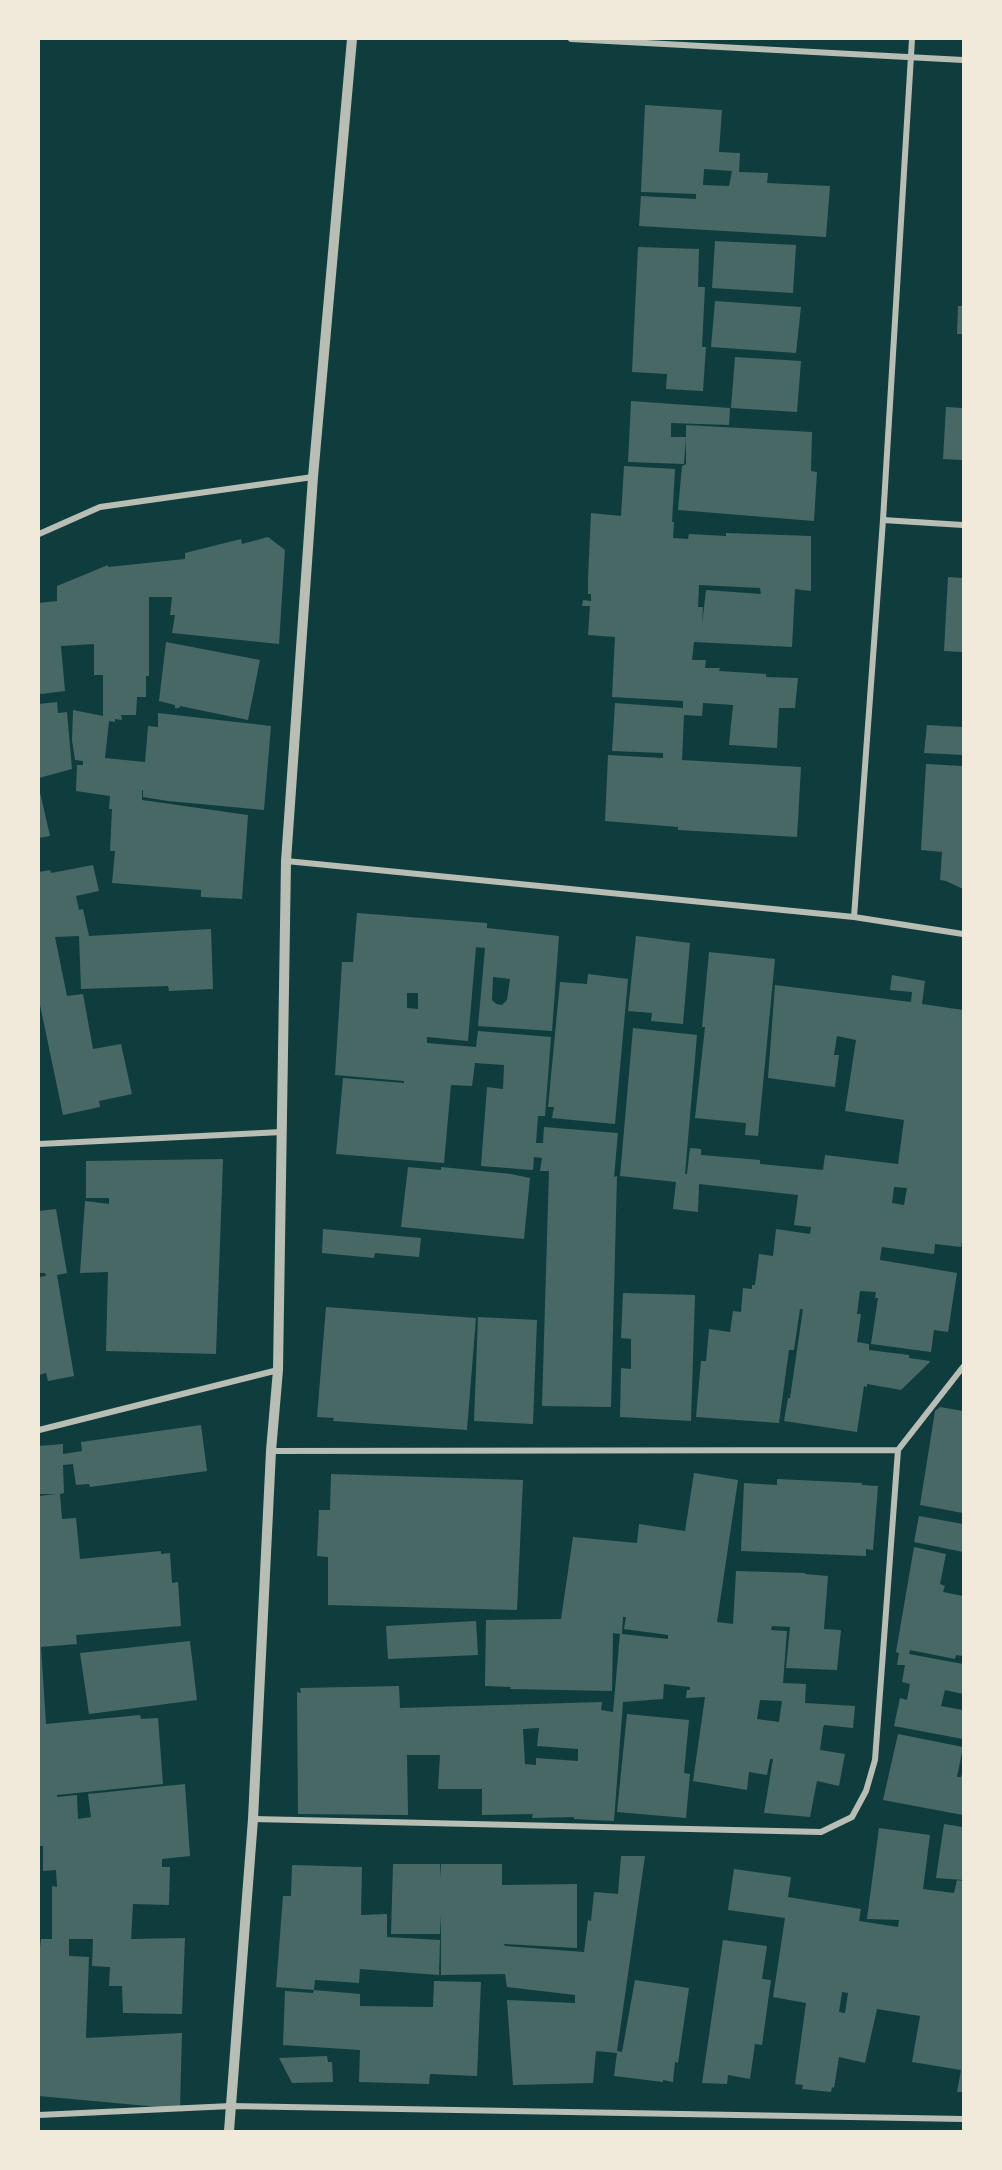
<!DOCTYPE html>
<style>
body{margin:0}
#map{position:relative;width:1002px;height:2170px;overflow:hidden;background:#0f3d3e;font-family:"Work Sans",sans-serif}
canvas{display:block}
.frame{position:absolute;inset:0;border:40px solid #f1e9da;pointer-events:none}
</style>
<div id="map">
<canvas width="1002" height="2170"></canvas>
<div class="frame"></div>
</div>
<script>
const c = document.querySelector('canvas').getContext('2d');
c.lineJoin = 'round';
function paint(path, color) {
  c.fillStyle = color;
  c.fill(path, 'evenodd');
}
function poly(rows) {
  const path = new Path2D();
  for (const r of rows) {
    path.moveTo(r[0], r[1]);
    for (let i = 2; i < r.length; i += 2) path.lineTo(r[i], r[i + 1]);
  }
  return path;
}
function strokePath(path, color, width, dash) {
  c.strokeStyle = color;
  c.lineWidth = width;
  c.lineCap = dash ? 'butt' : 'round';
  c.setLineDash(dash || []);
  c.stroke(path);
}
paint(poly([
 [645,105,722,110,719,152,740,153,739,172,768,173,767,183,830,186,826,237,639,226,641,196,696,199,696,194,641,192],
 [704,169,732,171,729,186,703,185],
 [715,241,796,245,793,293,712,288],
 [638,247,699,249,698,287,705,287,702,347,706,347,703,391,666,389,667,374,632,372],
 [715,301,801,307,796,353,711,347],
 [958,306,963,306,963,334,957,334],
 [735,357,801,361,797,412,731,408],
 [631,401,730,408,729,425,671,423,671,437,686,437,684,464,628,462],
 [946,407,963,408,963,460,943,459],
 [686,425,812,432,811,471,817,472,814,521,678,510,682,466,686,464],
 [624,466,675,469,672,522,674,522,673,538,688,539,689,534,726,536,726,533,811,536,811,591,795,589,792,647,694,642,692,660,706,660,705,668,720,668,719,671,766,674,766,677,798,678,795,708,779,708,777,748,729,745,733,705,703,703,702,716,684,715,682,760,801,767,797,837,678,830,678,827,605,821,608,755,663,758,663,753,612,751,615,703,683,708,683,701,612,697,615,637,588,635,590,606,582,606,583,600,591,601,591,594,588,594,588,578,591,513,621,516],
 [699,585,760,588,761,594,706,590,702,625,703,607,698,607],
 [268,537,285,550,279,644,172,633,175,615,170,615,172,597,149,597,149,676,146,676,146,697,137,697,136,715,121,715,122,720,115,719,115,722,109,721,105,758,145,762,148,726,158,727,158,713,271,726,264,810,168,801,143,797,143,790,142,790,142,800,248,815,242,899,201,897,201,890,112,883,115,851,110,851,112,809,109,809,110,796,76,791,77,765,83,765,83,761,75,760,72,740,73,710,103,716,103,675,94,675,94,644,61,646,65,691,41,694,39,692,39,603,57,601,57,586,108,565,108,567,185,559,185,553,241,539,242,544],
 [948,577,963,578,963,652,944,651],
 [166,642,260,660,248,720,180,706,179,708,175,708,175,705,159,701],
 [57,702,58,713,67,712,72,769,39,778,39,704],
 [927,725,963,727,963,755,924,753],
 [926,764,963,766,963,889,946,881,940,880,942,852,921,850],
 [39,788,50,836,39,838],
 [93,865,99,891,76,896,79,910,83,909,89,936,211,929,213,989,169,991,168,986,81,989,79,936,55,937,67,996,83,994,93,1049,121,1044,132,1094,99,1101,100,1107,63,1115,39,1000,39,872,50,870,51,873],
 [357,913,487,923,487,928,559,936,552,1031,478,1026,485,948,476,947,468,1041,427,1037,427,1043,476,1047,478,1031,551,1037,545,1116,538,1116,536,1143,543,1143,544,1127,618,1133,614,1177,617,1176,611,1407,542,1406,549,1171,540,1171,542,1158,534,1157,533,1170,481,1166,487,1087,503,1089,504,1065,475,1063,472,1086,451,1085,444,1163,336,1154,343,1078,404,1083,404,1081,335,1075,342,962,353,962],
 [493,977,510,979,507,1000,502,1005,496,1004,492,1000],
 [407,993,418,993,418,1009,407,1008],
 [636,936,690,943,683,1024,651,1021,652,1013,628,1011],
 [709,952,775,959,758,1136,745,1135,746,1123,695,1118,705,1027,702,1027],
 [588,974,628,979,615,1124,552,1118,554,1107,548,1107,560,982,587,984],
 [892,975,925,981,922,1004,963,1010,963,1235,961,1247,935,1244,934,1254,882,1247,880,1258,880,1260,957,1273,948,1332,934,1330,931,1352,871,1344,878,1298,875,1298,876,1292,860,1291,857,1314,861,1314,857,1342,869,1344,869,1350,909,1355,909,1358,930,1361,929,1363,901,1390,867,1384,867,1387,864,1386,857,1432,784,1421,788,1398,790,1398,803,1309,800,1309,794,1350,789,1350,779,1423,696,1417,701,1361,706,1361,709,1329,730,1332,733,1311,741,1312,743,1288,752,1289,752,1285,755,1285,759,1254,773,1256,776,1229,810,1234,811,1227,794,1225,798,1195,699,1184,698,1212,673,1209,676,1182,620,1176,633,1028,697,1035,685,1174,687,1174,690,1148,701,1149,701,1155,760,1160,760,1164,823,1170,825,1155,898,1164,904,1120,845,1111,856,1040,837,1036,834,1055,839,1055,835,1087,768,1078,775,985,911,1002,912,992,890,990],
 [894,1187,907,1188,904,1205,892,1203],
 [223,1159,216,1354,106,1351,108,1272,80,1273,85,1201,109,1204,109,1198,86,1198,86,1161],
 [408,1167,441,1170,441,1167,511,1174,530,1178,524,1239,401,1227],
 [56,1209,67,1273,57,1275,74,1376,48,1381,46,1373,39,1375,39,1277,46,1276,45,1273,39,1273,39,1211],
 [323,1229,421,1238,419,1257,375,1253,374,1258,322,1253],
 [623,1293,695,1295,691,1421,620,1417,621,1368,631,1369,631,1339,621,1338],
 [326,1307,476,1318,467,1430,333,1421,334,1418,317,1417],
 [478,1317,537,1320,533,1424,474,1421],
 [940,1407,963,1411,963,1513,920,1505,935,1411],
 [201,1425,207,1471,90,1487,89,1484,76,1485,73,1464,63,1465,64,1493,60,1494,62,1519,76,1518,80,1559,161,1551,161,1554,170,1553,172,1583,178,1582,181,1626,76,1635,77,1644,41,1647,46,1724,140,1715,141,1719,158,1718,163,1784,57,1795,57,1797,77,1795,78,1819,91,1817,88,1794,185,1784,190,1856,162,1859,162,1867,170,1867,169,1905,133,1904,131,1939,185,1938,182,2014,123,2013,122,1986,109,1986,110,1967,92,1966,93,1939,69,1939,69,1956,89,1957,86,2038,182,2033,180,2109,39,2096,40,1947,41,1939,52,1939,52,1886,57,1887,56,1870,43,1871,43,1846,39,1846,39,1496,56,1494,39,1494,39,1446,63,1444,63,1454,82,1451,81,1442],
 [694,1473,738,1480,717,1622,733,1624,736,1571,805,1573,805,1574,828,1576,824,1629,841,1630,837,1670,786,1668,790,1627,772,1626,771,1630,787,1631,783,1683,806,1684,805,1703,855,1706,853,1728,824,1725,823,1728,820,1750,845,1754,839,1786,817,1781,810,1817,764,1813,773,1759,770,1759,767,1775,749,1772,747,1790,693,1781,705,1697,686,1698,687,1690,690,1690,690,1687,664,1684,663,1699,623,1702,614,1821,574,1819,574,1817,532,1818,533,1814,482,1815,482,1789,438,1789,440,1755,407,1755,408,1815,298,1814,297,1692,301,1693,300,1688,399,1686,400,1708,602,1702,601,1710,613,1712,620,1634,613,1633,612,1691,510,1689,511,1687,485,1686,486,1620,561,1619,573,1537,637,1543,639,1524,685,1531],
 [623,1617,626,1617,624,1629,668,1635,668,1639,622,1634],
 [760,1700,782,1701,779,1722,757,1719],
 [539,1728,537,1746,578,1749,578,1761,536,1758,536,1765,525,1764,523,1729],
 [331,1474,523,1480,517,1610,328,1605,328,1557,317,1556,319,1510,330,1510],
 [777,1479,862,1483,862,1485,878,1486,873,1550,866,1549,866,1556,741,1551,744,1483,777,1485],
 [919,1516,963,1524,963,1552,914,1542],
 [914,1547,946,1554,940,1584,945,1586,943,1592,963,1596,963,1656,956,1655,955,1659,910,1650,909,1654,963,1664,963,1694,945,1690,941,1706,963,1710,963,1739,894,1726,900,1698,907,1700,910,1684,902,1682,905,1665,897,1665,899,1653,896,1652],
 [476,1621,478,1655,388,1659,386,1626],
 [190,1641,197,1700,89,1714,80,1653],
 [627,1714,689,1720,684,1773,690,1774,686,1818,617,1812],
 [898,1734,963,1747,957,1777,961,1777,963,1770,963,1815,883,1800],
 [944,1824,963,1827,963,1880,936,1878],
 [879,1828,930,1835,923,1889,954,1893,957,1880,963,1881,963,2092,957,2092,961,2070,912,2062,920,2016,877,2009,865,2063,839,2057,834,2088,832,2087,831,2092,802,2089,803,2085,795,2084,806,2003,773,1997,785,1918,728,1910,734,1869,791,1877,788,1897,861,1909,859,1921,898,1927,899,1920,867,1919],
 [842,1992,848,1993,845,2013,839,2012],
 [621,1856,645,1856,617,2051,622,2052,635,1980,689,1988,678,2063,675,2062,673,2082,663,2080,663,2082,614,2076,617,2053,596,2051,593,2083,513,2085,507,2000,575,2003,575,1995,507,1987,505,1974,441,1975,441,1914,440,1934,391,1934,393,1864,440,1864,440,1879,441,1864,502,1864,502,1885,577,1884,577,1948,504,1944,505,1946,584,1952,588,1920,591,1921,594,1892,618,1894],
 [292,1865,362,1867,361,1915,387,1914,387,1937,440,1940,439,1975,360,1969,359,1983,315,1980,314,1990,360,1994,360,2006,433,2007,434,1981,481,1982,477,2076,430,2074,429,2084,359,2082,360,2050,283,2045,285,1991,313,1993,314,1990,276,1987,283,1896,291,1896],
 [723,1940,767,1946,762,1979,771,1980,762,2045,755,2044,750,2079,728,2075,727,2084,702,2083],
 [327,2056,328,2062,332,2062,333,2082,292,2083,279,2058]
]), '#486865');
strokePath(poly([
 [571,39,963,60],
 [883,520,963,525],
 [39,534,100,507,313,477],
 [286,861,854,917,963,934],
 [854,917,883,520,912,39],
 [39,1144,282,1132],
 [39,1430,278,1370],
 [271,1451,898,1450],
 [253,1819,821,1832,852,1817,866,1791,875,1760,898,1450,963,1367],
 [39,2115,231,2106,963,2119]
]), '#b8beb3', 6);
strokePath(poly([
 [229,2131,253,1819,271,1451,278,1370,286,861,313,477,352,39]
]), '#b8beb3', 10);
</script>
